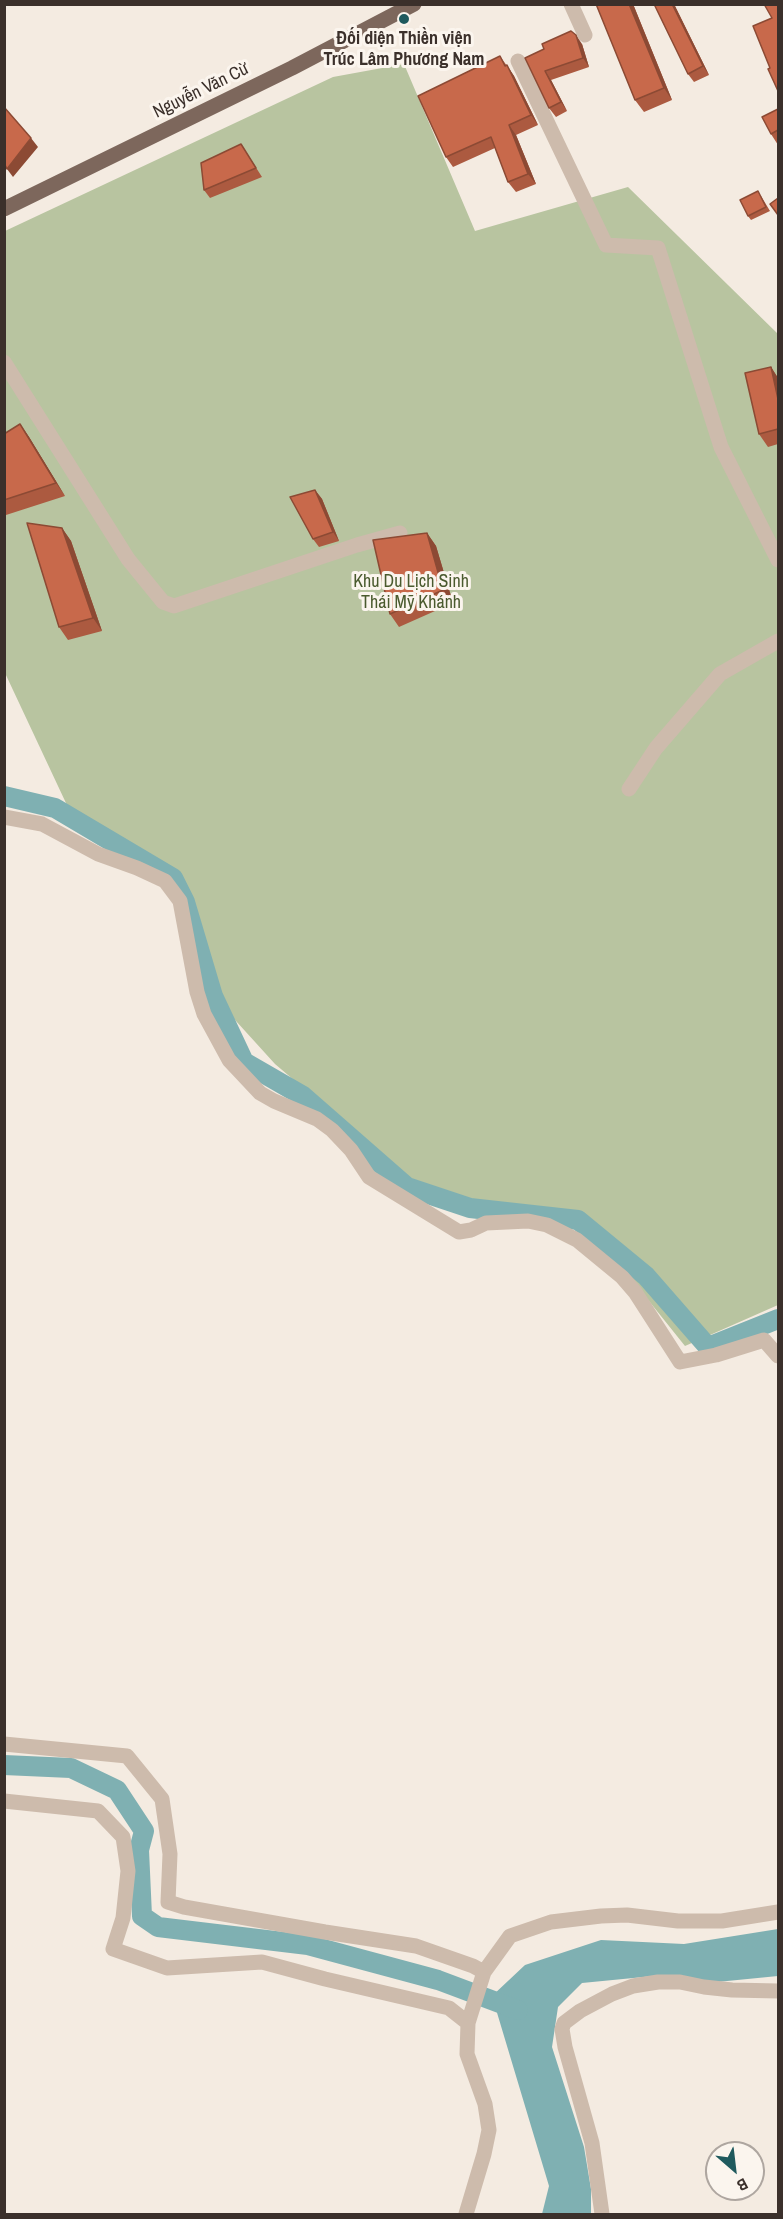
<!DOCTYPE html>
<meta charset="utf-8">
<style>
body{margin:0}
#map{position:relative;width:783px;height:2219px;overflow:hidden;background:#f4ebe1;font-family:"Archivo Narrow",sans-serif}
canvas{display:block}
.frame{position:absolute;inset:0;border:6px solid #3b302b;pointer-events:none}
.north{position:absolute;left:705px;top:2141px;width:60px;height:60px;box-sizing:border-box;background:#fbf5ee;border:2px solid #aea6a0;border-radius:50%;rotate:152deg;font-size:16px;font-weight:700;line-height:24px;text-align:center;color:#3b302b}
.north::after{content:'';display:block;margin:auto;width:21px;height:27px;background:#1f5a5e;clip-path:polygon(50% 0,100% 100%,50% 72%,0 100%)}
</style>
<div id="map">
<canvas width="783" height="2219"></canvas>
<div class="frame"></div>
<div class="north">B</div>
</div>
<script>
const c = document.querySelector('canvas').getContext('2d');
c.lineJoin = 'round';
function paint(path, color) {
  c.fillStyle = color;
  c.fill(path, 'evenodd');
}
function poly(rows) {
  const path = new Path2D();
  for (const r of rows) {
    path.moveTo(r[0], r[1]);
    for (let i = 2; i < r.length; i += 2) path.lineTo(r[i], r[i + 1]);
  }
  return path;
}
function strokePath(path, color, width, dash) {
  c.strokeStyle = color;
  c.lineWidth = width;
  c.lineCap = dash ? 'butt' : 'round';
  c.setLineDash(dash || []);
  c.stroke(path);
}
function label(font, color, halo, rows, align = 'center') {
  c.font = font + ' "Archivo Narrow",sans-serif';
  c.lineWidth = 6;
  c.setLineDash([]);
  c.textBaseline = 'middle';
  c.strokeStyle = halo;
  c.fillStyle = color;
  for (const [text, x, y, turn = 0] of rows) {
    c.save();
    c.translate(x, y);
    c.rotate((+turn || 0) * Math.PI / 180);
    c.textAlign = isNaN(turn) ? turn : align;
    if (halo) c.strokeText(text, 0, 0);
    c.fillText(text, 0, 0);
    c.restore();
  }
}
paint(poly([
 [404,64,475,231,628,187,778,334,778,1305,685,1346,580,1215,432,1197,275,1064,226,1010,182,878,73,818,5,673,5,231,333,77]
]), '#b8c4a0');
paint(poly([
 [778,1929,778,1976,717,1982,664,1975,582,1983,558,2007,552,2047,584,2147,591,2189,591,2214,542,2214,549,2186,492,1996,525,1965,601,1940,684,1944]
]), '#7fb0b2');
strokePath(poly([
 [4,796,55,808,173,878,185,902,213,996,244,1062,303,1096,407,1187,470,1208,578,1220,646,1276,708,1347,778,1319],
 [4,1765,71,1768,117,1790,144,1831,139,1850,142,1916,158,1927,308,1945,438,1980,518,2010]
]), '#7fb0b2', 20);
strokePath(poly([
 [571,4,585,35],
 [518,61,606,245,658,248,721,447,778,560],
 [4,362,128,559,163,602,174,606,357,545,400,533],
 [629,789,656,748,720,674,778,641],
 [4,817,42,824,98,854,137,868,165,881,180,901,197,992,204,1014,229,1060,260,1093,274,1101,317,1119,332,1130,351,1150,369,1177,459,1232,471,1230,486,1223,528,1221,547,1225,577,1240,622,1277,635,1292,680,1362,716,1355,764,1340,778,1356],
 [4,1744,127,1756,162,1799,170,1854,168,1902,184,1907,325,1932,416,1946,473,1966,484,1972],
 [4,1801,98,1811,123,1837,128,1871,123,1918,113,1949,167,1968,262,1962,325,1979,449,2008,468,2023],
 [466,2214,484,2154,489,2130,485,2104,467,2054,468,2023,484,1972,510,1936,551,1922,601,1916,627,1915,678,1921,722,1921,778,1912],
 [602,2214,592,2143,565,2047,562,2029,564,2023,580,2011,612,1994,633,1986,658,1982,680,1982,704,1987,732,1990,778,1991]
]), '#cdbbac', 15);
strokePath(poly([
 [4,209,292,68,414,4]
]), '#7d675c', 15);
paint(poly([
 [596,4,633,4,672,100,644,112,635,100],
 [654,4,674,4,709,75,694,82,688,74],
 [582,44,589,67,551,80,567,111,556,117,549,108,525,58],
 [500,56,514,76,538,125,516,135,536,184,516,192,508,182,495,148,453,167,446,157],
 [778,109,778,145,771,134],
 [241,144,262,177,210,198,204,190],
 [761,196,770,211,751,220,748,216],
 [771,367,778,378,778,444,768,447,759,434],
 [20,424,29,437,65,496,6,515,4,513,4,434],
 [315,490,322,499,339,541,319,547,313,539],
 [62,528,71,541,102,631,68,640,59,627],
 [427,533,436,546,453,603,399,627,390,614]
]), '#ac5a40');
paint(poly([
 [629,4,633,4,672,100,664,88],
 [672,4,674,4,709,75,703,66],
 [576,35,582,44,589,67,583,58],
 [507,65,514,76,538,125,531,115],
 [545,71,551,80,567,111,561,102],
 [509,125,516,135,536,184,528,174],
 [31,138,38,147,13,177,7,169],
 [771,367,778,378,778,399],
 [20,424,29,437,65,496,56,483],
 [315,490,322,499,339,541,333,532],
 [62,528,71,541,102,631,93,618],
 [427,533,436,546,453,603,443,590]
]), '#8c4a34');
const building = poly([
 [596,4,629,4,664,88,635,100,596,4],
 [654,4,672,4,703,66,688,74,654,4],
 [764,4,778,4,778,91,768,69,770,68,753,26,772,18,764,4],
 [571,31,576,35,583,58,545,71,561,102,549,108,525,58,544,49,542,44,571,31],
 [500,56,505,66,507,65,531,115,509,125,528,174,508,182,491,137,446,157,418,96,500,56],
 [4,107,31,138,7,169,4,163,4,107],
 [778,109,778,130,771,134,762,117,778,109],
 [241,144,256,168,204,190,201,163,241,144],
 [758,191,766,207,748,216,740,200,758,191],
 [778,198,778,215,770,204,778,198],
 [771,367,778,399,778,429,759,434,745,373,771,367],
 [20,424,56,483,4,500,4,434,20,424],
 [315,490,333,532,313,539,290,497,315,490],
 [27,523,62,528,93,618,59,627,27,523],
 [427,533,443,590,390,614,373,540,427,533]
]);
paint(building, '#c8694b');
strokePath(building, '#8c4a34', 1.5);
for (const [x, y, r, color] of [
 [404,19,6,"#1f5a5e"]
]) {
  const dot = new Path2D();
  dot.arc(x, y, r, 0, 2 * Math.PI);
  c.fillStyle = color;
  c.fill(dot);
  strokePath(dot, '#fbf5ee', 2);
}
label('bold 18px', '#3b302b', '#fbf5ee', [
 ["Đối diện Thiền viện",404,39],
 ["Trúc Lâm Phương Nam",404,60]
]);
label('18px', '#3b302b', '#fbf5ee', [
 ["Nguyễn Văn Cừ",201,91,-26]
]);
label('18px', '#4a5a2e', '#fbf5ee', [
 ["Khu Du Lịch Sinh",411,582],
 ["Thái Mỹ Khánh",411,603]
]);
</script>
